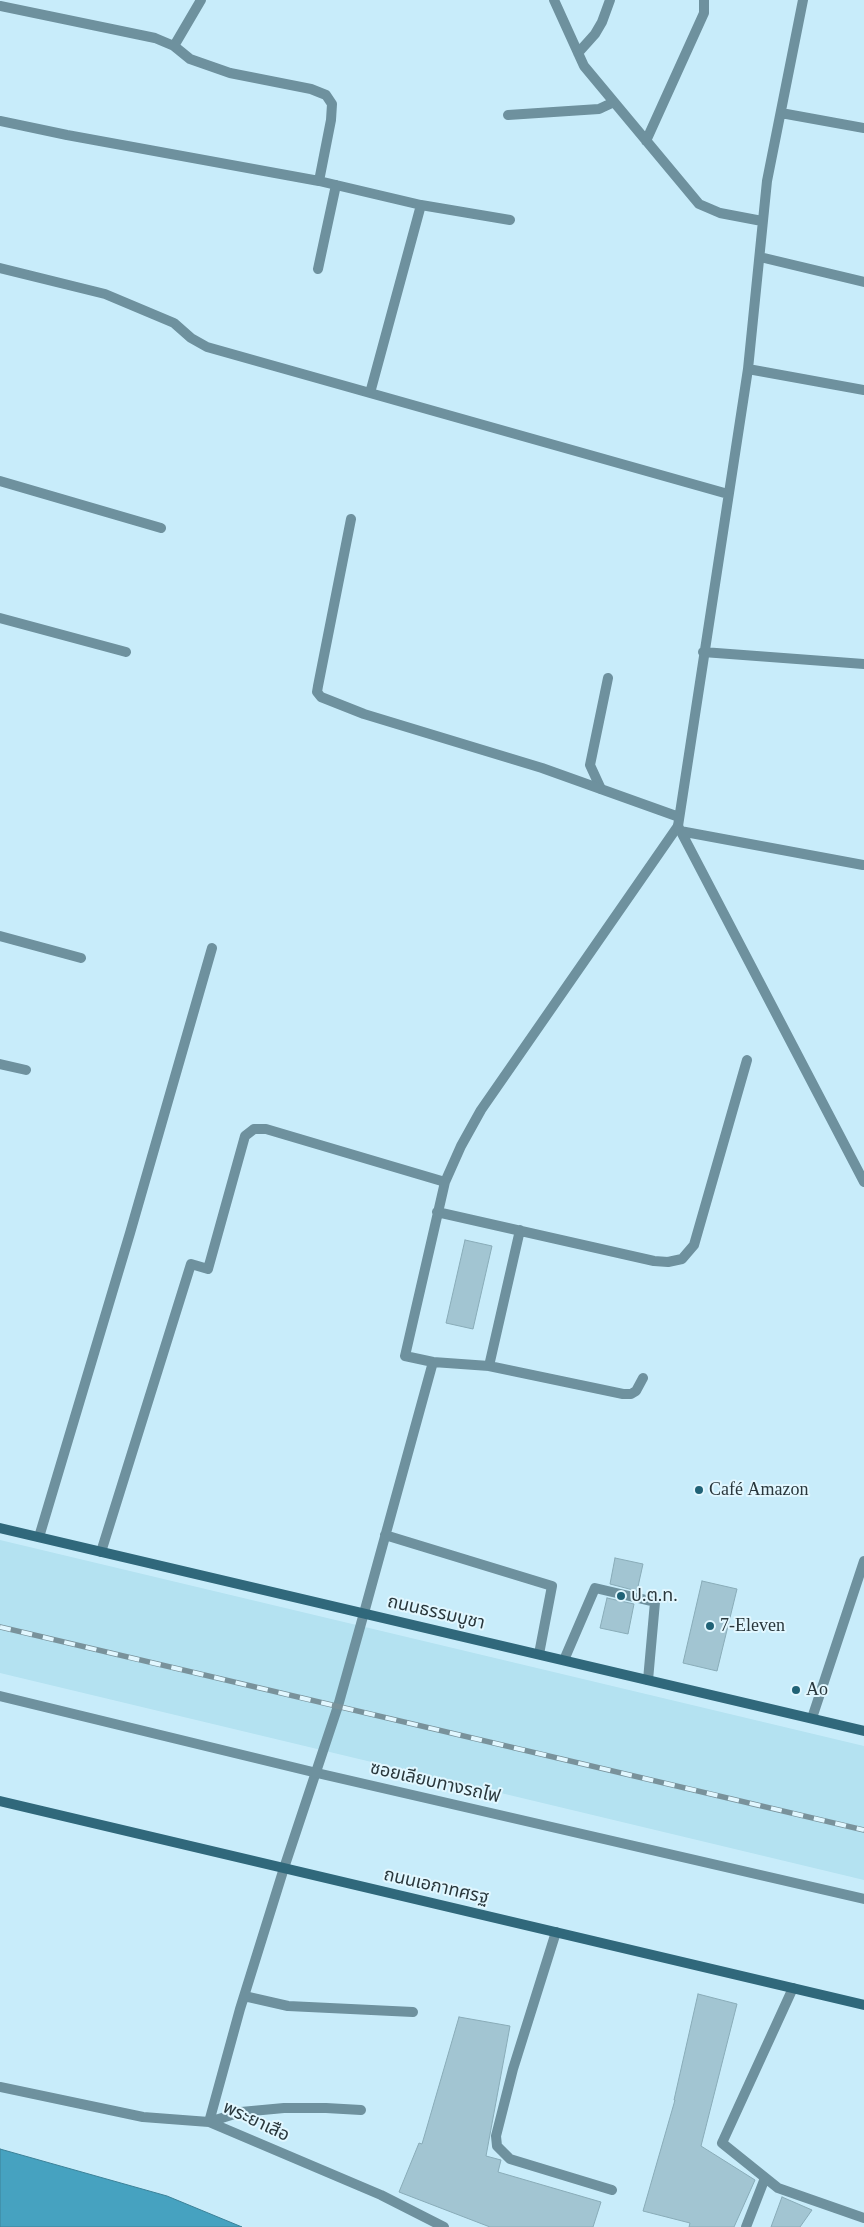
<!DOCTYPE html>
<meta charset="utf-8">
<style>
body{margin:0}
canvas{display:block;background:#c8ecfa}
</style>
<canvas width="864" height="2227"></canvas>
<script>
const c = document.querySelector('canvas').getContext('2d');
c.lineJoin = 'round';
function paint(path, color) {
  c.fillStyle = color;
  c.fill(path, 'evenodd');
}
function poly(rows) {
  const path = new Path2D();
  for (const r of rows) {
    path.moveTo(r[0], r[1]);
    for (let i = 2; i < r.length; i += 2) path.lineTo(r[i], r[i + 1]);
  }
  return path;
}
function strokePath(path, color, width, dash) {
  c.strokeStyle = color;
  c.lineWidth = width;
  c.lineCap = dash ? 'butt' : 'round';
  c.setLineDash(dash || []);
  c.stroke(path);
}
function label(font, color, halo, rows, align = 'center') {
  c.font = font + ' "Times New Roman","Noto Sans Thai",serif';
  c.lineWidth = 4;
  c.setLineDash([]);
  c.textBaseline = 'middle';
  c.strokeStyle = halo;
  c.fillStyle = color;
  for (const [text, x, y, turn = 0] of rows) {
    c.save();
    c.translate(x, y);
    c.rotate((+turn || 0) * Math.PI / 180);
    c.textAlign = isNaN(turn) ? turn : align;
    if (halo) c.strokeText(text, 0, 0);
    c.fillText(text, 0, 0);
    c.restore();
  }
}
paint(poly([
 [0,1540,864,1746,864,1880,0,1673]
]), '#b4e2f1');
const water = poly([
 [0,2149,167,2196,242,2227,0,2227,0,2149]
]);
paint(water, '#46a2c0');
strokePath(water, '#3d8298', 1);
const building = poly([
 [465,1240,492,1246,473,1329,446,1323,465,1240],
 [615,1558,643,1564,637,1591,610,1584,615,1558],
 [702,1581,737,1589,717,1671,683,1663,702,1581],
 [607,1598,634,1604,628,1634,600,1628,607,1598],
 [698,1994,737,2004,701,2146,755,2180,734,2227,689,2227,690,2223,643,2211,675,2100,674,2100,698,1994],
 [459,2017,510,2026,486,2156,501,2160,498,2172,601,2202,593,2227,490,2227,399,2192,419,2143,422,2144,459,2017],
 [782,2197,812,2210,800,2227,771,2227,782,2197]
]);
paint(building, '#a2c5d2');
strokePath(building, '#89acb8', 1);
strokePath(poly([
 [601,789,590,765,608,678],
 [437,1212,654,1261,668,1262,682,1259,694,1245,747,1060],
 [433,1362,489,1366,623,1394,631,1394,636,1391,643,1378],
 [489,1366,520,1230],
 [385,1535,552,1586,539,1654],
 [101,1552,191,1264,208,1269,245,1136,254,1129,266,1129,445,1182],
 [364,1613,433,1362,405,1356,445,1182,461,1146,481,1110,678,826],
 [564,1660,595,1588,655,1602,648,1680],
 [556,1932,513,2069,496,2136,497,2146,510,2159,612,2190],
 [793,1988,722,2143,778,2188,864,2218],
 [746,2227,765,2178]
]), '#6e919e', 10);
strokePath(poly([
 [554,0,584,66,699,204,720,213,762,221],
 [803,0,767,181,748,369,678,826,864,1182],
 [0,6,155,38,174,46,190,59,230,73,311,89,326,95,332,104,331,120,319,181],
 [174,46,201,0],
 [578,53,595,34,602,22,610,0],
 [781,113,864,128],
 [508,115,599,109,614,102],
 [0,121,67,135,319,181,421,205,370,393],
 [646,141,704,13,704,0],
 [421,205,510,220],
 [760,257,864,282],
 [0,268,105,294,174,323,191,338,207,347,728,494],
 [318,269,336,185],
 [748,369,864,390],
 [0,481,161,528],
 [351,519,318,686,317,692,321,697,364,714,542,768,679,817],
 [0,618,126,652],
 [703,652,864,664],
 [680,831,863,865],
 [0,936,81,958],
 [0,1064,26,1070],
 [39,1537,130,1233,212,948],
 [364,1613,338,1706,284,1868,240,2009,209,2122,381,2195,444,2227],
 [812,1718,864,1561],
 [244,1996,288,2006,413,2012],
 [0,2087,143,2117,209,2122,241,2112,284,2108,326,2108,361,2110]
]), '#6e919e', 10);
strokePath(poly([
 [0,1696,317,1773,864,1899]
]), '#6e919e', 10);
strokePath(poly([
 [0,1528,864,1731],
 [0,1801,864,2005]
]), '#30687b', 10);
const rail = poly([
 [0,1627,864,1830]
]);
strokePath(rail, '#79929b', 5.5);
strokePath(rail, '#e1f7ff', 4, [11]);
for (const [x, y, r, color] of [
 [699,1490,5,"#206276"],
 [621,1596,5,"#206276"],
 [710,1626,5,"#206276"],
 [796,1690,5,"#206276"]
]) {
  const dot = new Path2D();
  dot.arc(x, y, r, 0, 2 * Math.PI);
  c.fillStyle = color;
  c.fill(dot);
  strokePath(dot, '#e1f7ff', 2);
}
label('18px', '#29373c', '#e1f7ff', [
 ["Café Amazon",709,1490],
 ["ป.ต.ท.",631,1596],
 ["7-Eleven",720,1626],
 ["Ao",806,1690]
], 'left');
label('18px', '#29373c', '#e1f7ff', [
 ["ถนนธรรมบูชา",436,1613,13],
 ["ซอยเลียบทางรถไฟ",435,1783,13],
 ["ถนนเอกาทศรฐ",436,1887,13],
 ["พระยาเสือ",256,2122,25]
]);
</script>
